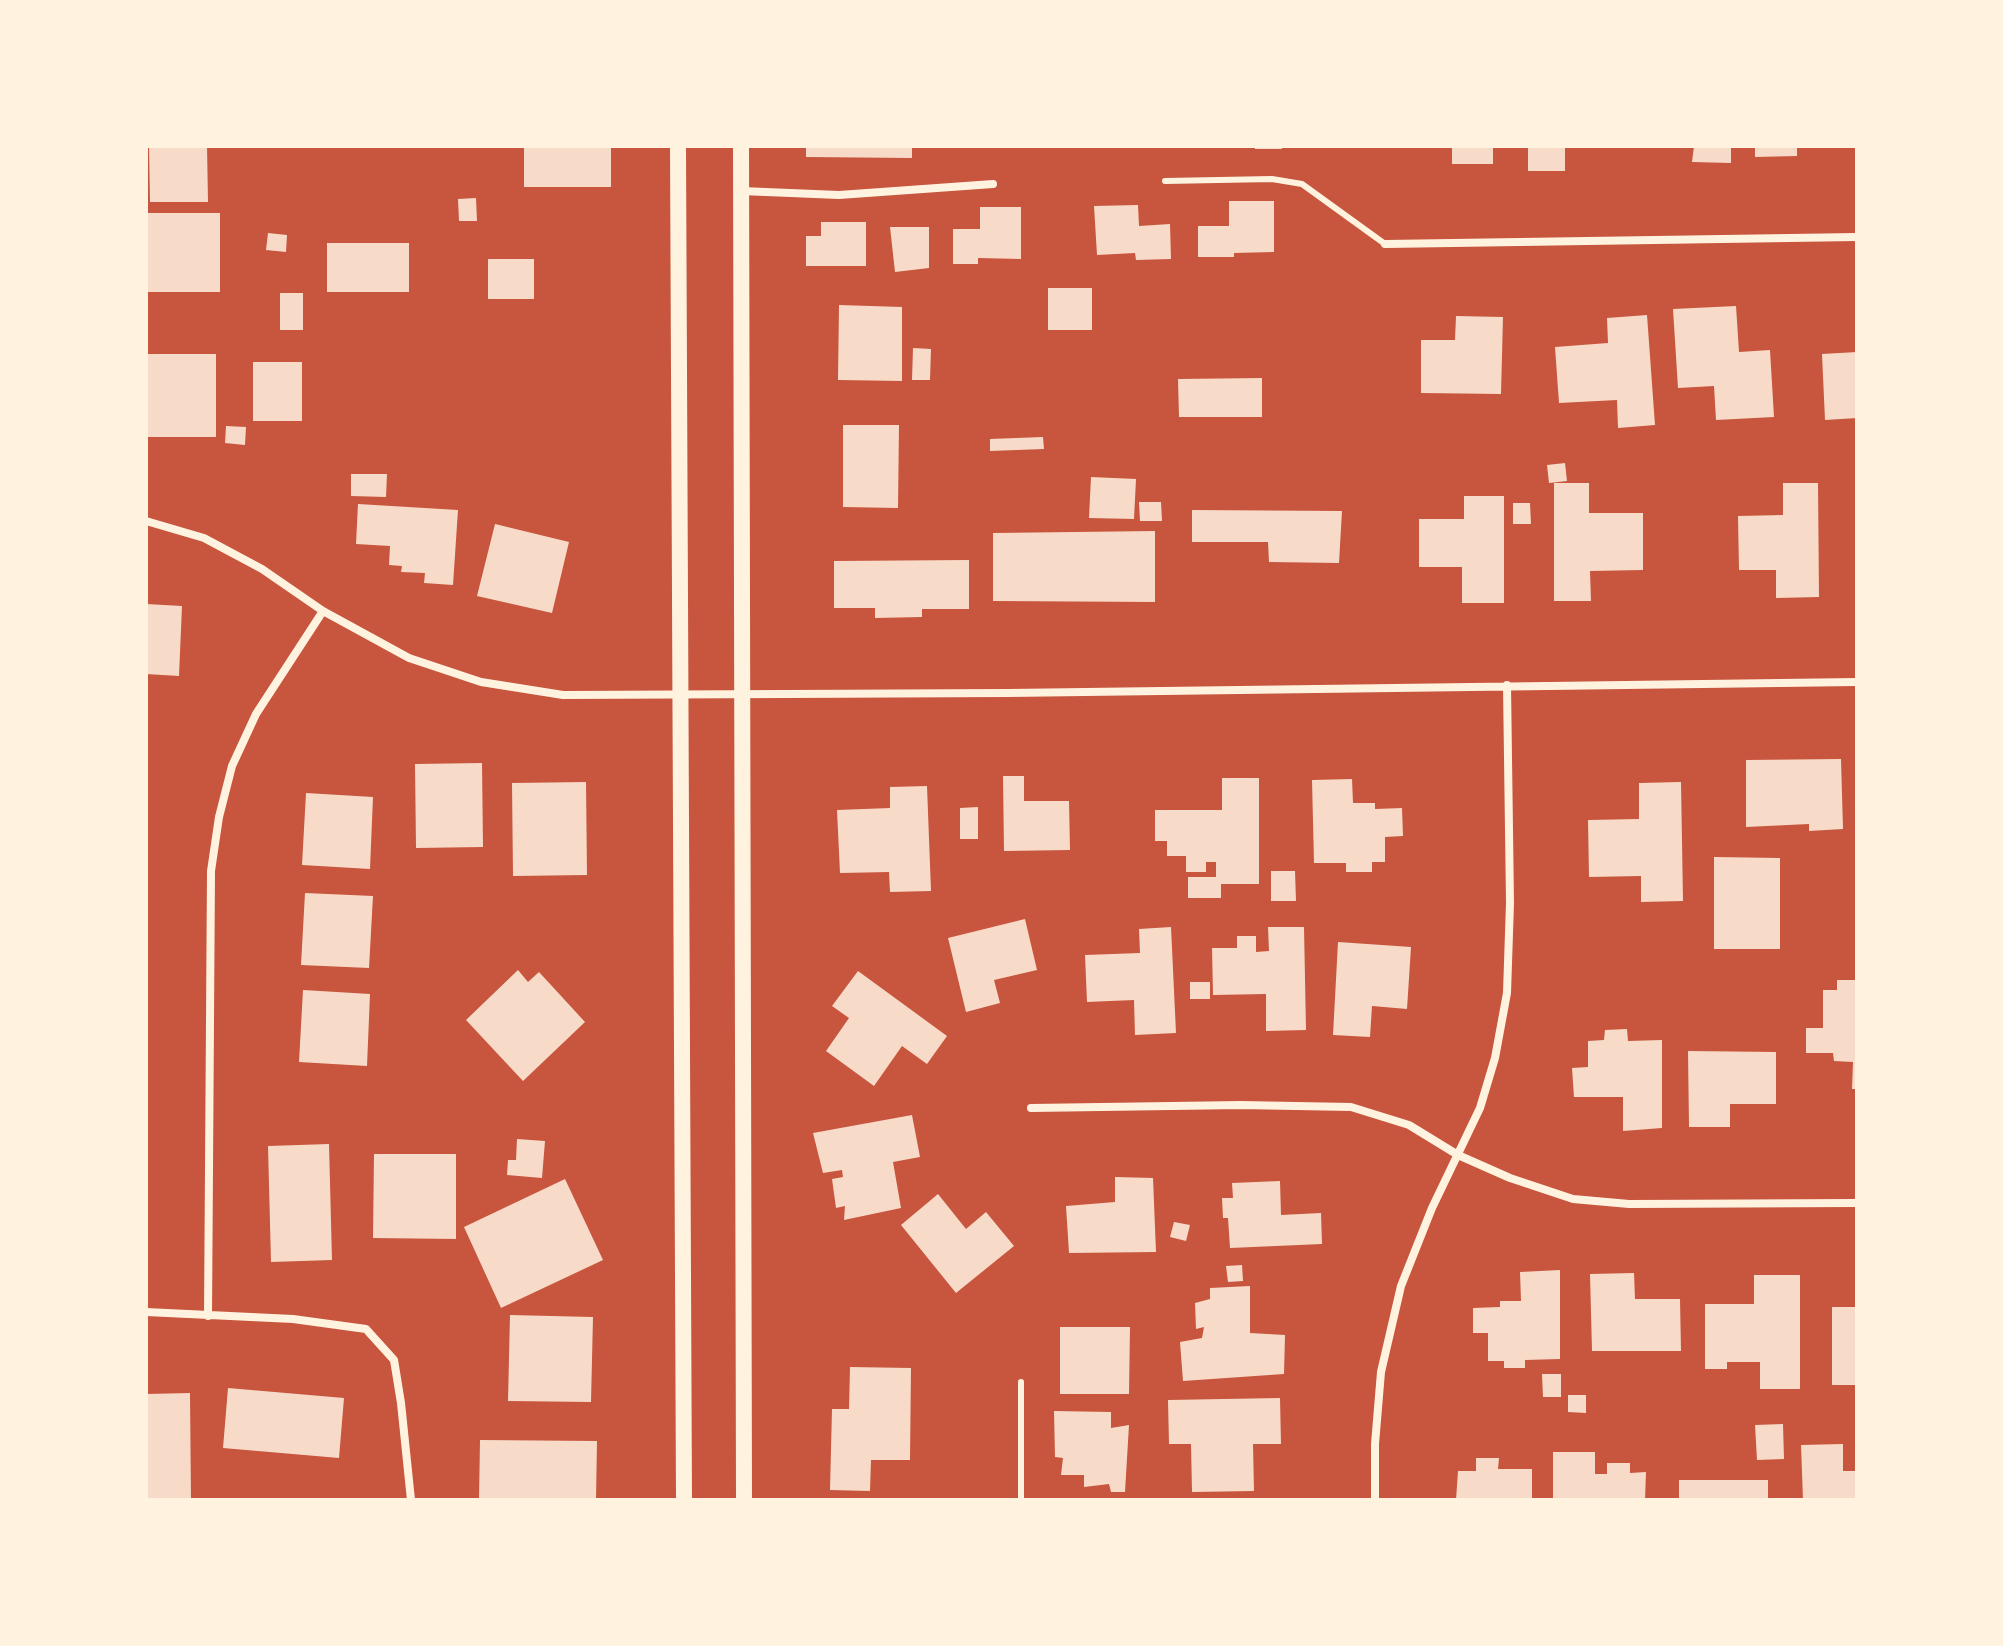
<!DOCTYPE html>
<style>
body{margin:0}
#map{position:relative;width:2003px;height:1646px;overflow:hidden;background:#c8553d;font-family:Lato,sans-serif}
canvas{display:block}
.frame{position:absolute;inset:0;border:148px solid #fff3e0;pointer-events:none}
</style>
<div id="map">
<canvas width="2003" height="1646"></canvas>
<div class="frame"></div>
</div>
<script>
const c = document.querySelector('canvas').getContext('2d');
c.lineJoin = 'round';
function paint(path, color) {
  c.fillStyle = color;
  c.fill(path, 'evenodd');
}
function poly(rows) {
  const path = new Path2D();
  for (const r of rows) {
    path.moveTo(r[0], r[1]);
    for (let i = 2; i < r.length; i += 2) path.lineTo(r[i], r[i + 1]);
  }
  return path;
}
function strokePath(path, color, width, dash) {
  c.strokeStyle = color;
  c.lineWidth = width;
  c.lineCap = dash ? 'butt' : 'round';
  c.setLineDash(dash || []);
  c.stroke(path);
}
paint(poly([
 [149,146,207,146,208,202,150,202],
 [524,146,611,146,611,187,524,187],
 [806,146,912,146,912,158,806,157],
 [1255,146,1282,146,1282,149,1255,149],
 [1452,146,1493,146,1493,164,1452,164],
 [1528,146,1565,146,1565,171,1528,171],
 [1694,146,1731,146,1731,163,1692,162],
 [1755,146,1797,146,1797,156,1755,157],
 [476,198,477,221,459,221,458,199],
 [1229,201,1274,201,1274,252,1234,253,1234,257,1198,257,1198,226,1229,226],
 [1138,205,1139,226,1170,224,1171,259,1136,260,1135,253,1097,255,1094,206],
 [980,207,1021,207,1021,259,978,258,978,264,953,264,953,229,980,229],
 [147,213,220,213,220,292,148,292],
 [821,222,866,222,866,266,806,266,806,236,821,236],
 [890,227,929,227,929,268,895,272],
 [268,233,287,235,286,252,266,250],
 [327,243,409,243,409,292,327,292],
 [488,259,534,259,534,299,488,299],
 [1048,288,1092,288,1092,330,1048,330],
 [280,293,303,293,303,330,280,330],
 [839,305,902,307,902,381,838,380],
 [1736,306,1739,352,1770,350,1774,417,1716,420,1714,386,1678,388,1673,309],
 [1647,315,1655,425,1618,428,1617,400,1559,403,1555,347,1608,343,1607,318],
 [1456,316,1503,317,1501,394,1421,393,1421,340,1455,340],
 [913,348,931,349,930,380,912,380],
 [1857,352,1857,418,1825,420,1822,354],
 [146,354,216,354,216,437,146,437],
 [253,362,302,362,302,421,253,421],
 [1262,378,1262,417,1179,417,1178,379],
 [843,425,899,425,898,508,843,507],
 [226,426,246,427,245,445,225,443],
 [1043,437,1044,449,990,451,990,439],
 [1565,463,1567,481,1549,483,1547,465],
 [351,474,387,474,386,497,351,496],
 [1091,477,1136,479,1134,519,1089,518],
 [1554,483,1589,483,1589,513,1643,513,1643,570,1590,571,1591,601,1554,601],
 [1783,483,1818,483,1819,597,1776,598,1776,570,1739,570,1738,516,1783,515],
 [1464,496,1504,496,1504,603,1462,603,1462,567,1419,567,1419,519,1464,519],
 [1139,502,1161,502,1162,521,1140,521],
 [1513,503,1530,503,1531,524,1513,524],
 [358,504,458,510,453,585,424,583,425,573,401,572,402,566,389,565,390,546,356,544],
 [1192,510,1342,511,1339,563,1269,562,1268,542,1192,542],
 [495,524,569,542,552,613,477,596],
 [1155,531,1155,602,993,601,993,533],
 [969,560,969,609,922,609,922,617,875,618,875,608,834,608,834,561],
 [146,604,182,606,179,676,146,674],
 [1841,759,1843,829,1809,831,1809,824,1746,827,1746,760],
 [482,763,483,847,416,848,415,764],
 [1003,776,1024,776,1024,801,1069,801,1070,850,1004,851],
 [1222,778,1259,778,1259,884,1221,884,1221,898,1188,898,1188,877,1216,877,1216,862,1206,862,1206,872,1186,872,1186,856,1167,856,1167,841,1155,841,1155,810,1222,810],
 [1352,779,1353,803,1375,803,1375,809,1402,808,1403,836,1385,837,1385,862,1372,862,1372,872,1346,872,1346,863,1314,863,1312,780],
 [586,782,587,875,513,876,512,783],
 [1681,782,1683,901,1641,902,1641,876,1589,877,1588,820,1639,819,1639,783],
 [927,786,931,891,890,892,889,872,840,873,837,810,890,808,890,787],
 [306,793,373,797,370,869,302,865],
 [978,807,978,839,960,839,960,808],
 [1714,857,1780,858,1780,949,1714,949],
 [1271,871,1295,871,1296,901,1271,901],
 [305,893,373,896,369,968,301,965],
 [1025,919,1037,970,994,980,1000,1003,966,1012,948,938],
 [1171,927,1176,1033,1135,1035,1134,1000,1087,1002,1085,955,1140,953,1139,929],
 [1268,927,1304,927,1306,1030,1266,1031,1266,994,1213,995,1212,948,1237,948,1237,936,1256,936,1256,952,1269,951],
 [1338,942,1411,947,1407,1009,1372,1006,1370,1037,1333,1035],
 [518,970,528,982,539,972,585,1022,523,1081,466,1020],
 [858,971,947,1036,927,1064,902,1046,874,1086,826,1051,849,1018,832,1006],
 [1837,980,1857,980,1857,1089,1852,1089,1853,1062,1834,1061,1833,1053,1806,1053,1806,1028,1823,1028,1823,990,1837,990],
 [1190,982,1210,982,1210,999,1190,999],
 [303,990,370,994,367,1066,299,1062],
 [1627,1029,1628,1041,1662,1040,1662,1128,1623,1131,1623,1097,1574,1097,1572,1068,1588,1067,1588,1041,1604,1040,1605,1030],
 [1688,1051,1776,1052,1776,1104,1730,1104,1730,1127,1689,1127],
 [912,1115,920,1157,893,1162,901,1208,844,1220,845,1206,836,1208,832,1179,843,1177,842,1170,823,1173,813,1133],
 [517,1139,545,1141,542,1178,507,1175,508,1160,516,1160],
 [329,1144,332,1260,271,1262,268,1146],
 [374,1154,456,1154,456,1239,373,1238],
 [1115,1177,1153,1178,1156,1252,1069,1253,1066,1206,1115,1202],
 [565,1179,603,1260,501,1308,464,1227],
 [1280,1181,1281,1215,1321,1213,1322,1244,1230,1248,1228,1218,1223,1218,1222,1198,1233,1198,1232,1183],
 [938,1194,966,1229,986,1212,1014,1246,956,1293,901,1225],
 [1174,1222,1190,1225,1186,1241,1170,1237],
 [1242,1265,1243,1281,1228,1282,1226,1266],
 [1560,1270,1560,1359,1525,1360,1525,1368,1504,1368,1504,1361,1488,1361,1488,1333,1473,1333,1473,1308,1500,1307,1500,1301,1521,1301,1520,1272],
 [1634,1273,1635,1299,1680,1299,1681,1351,1592,1351,1590,1274],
 [1754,1275,1800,1275,1800,1389,1760,1389,1760,1362,1727,1362,1727,1369,1705,1369,1705,1304,1754,1304],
 [1250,1286,1250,1333,1285,1335,1284,1374,1183,1381,1180,1342,1202,1338,1204,1327,1196,1329,1195,1303,1210,1299,1210,1288],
 [1832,1307,1857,1307,1857,1385,1832,1385],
 [510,1315,593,1317,591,1402,508,1401],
 [1060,1327,1130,1327,1129,1394,1060,1394],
 [850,1367,911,1368,910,1460,871,1460,870,1491,830,1490,832,1409,849,1409],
 [1542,1374,1561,1374,1561,1397,1543,1397],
 [228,1388,344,1398,339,1458,223,1448],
 [190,1393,191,1500,146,1500,146,1394],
 [1568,1395,1586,1395,1586,1413,1568,1412],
 [1280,1398,1281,1444,1253,1444,1254,1491,1192,1492,1191,1444,1169,1444,1168,1400],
 [1054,1411,1111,1412,1111,1428,1129,1425,1125,1492,1111,1492,1109,1484,1084,1487,1084,1475,1061,1475,1063,1458,1055,1457],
 [1783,1424,1784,1459,1757,1460,1755,1425],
 [480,1440,597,1441,596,1500,479,1500],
 [1843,1444,1843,1471,1857,1471,1857,1500,1803,1500,1801,1445],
 [1553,1452,1595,1452,1595,1474,1607,1474,1607,1463,1630,1463,1630,1473,1646,1472,1645,1500,1553,1500],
 [1476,1458,1499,1458,1498,1469,1532,1469,1532,1500,1456,1500,1458,1471,1476,1471],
 [1679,1480,1768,1480,1768,1500,1679,1500]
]), '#f7dbc8');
strokePath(poly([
 [1165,181,1272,179,1302,184,1385,244],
 [1021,1382,1021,1500]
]), '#fff3e0', 6);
strokePath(poly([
 [741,191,839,195,993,184],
 [1385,244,1857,237],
 [146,521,204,538,262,569,323,611,409,658,481,682,563,695,1008,693,1857,682],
 [1031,1108,1241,1105,1351,1107,1409,1125,1458,1155,1510,1178,1573,1199,1629,1204,1857,1203],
 [146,1312,293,1319,366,1329,394,1360,401,1403,411,1500],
 [208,1316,211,871,219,817,232,766,256,714,323,611],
 [1375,1500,1375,1444,1381,1372,1401,1286,1432,1208,1480,1108,1495,1058,1507,993,1510,903,1507,685]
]), '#fff3e0', 8);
strokePath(poly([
 [678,146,684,1500],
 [741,146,744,1500]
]), '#fff3e0', 16);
</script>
